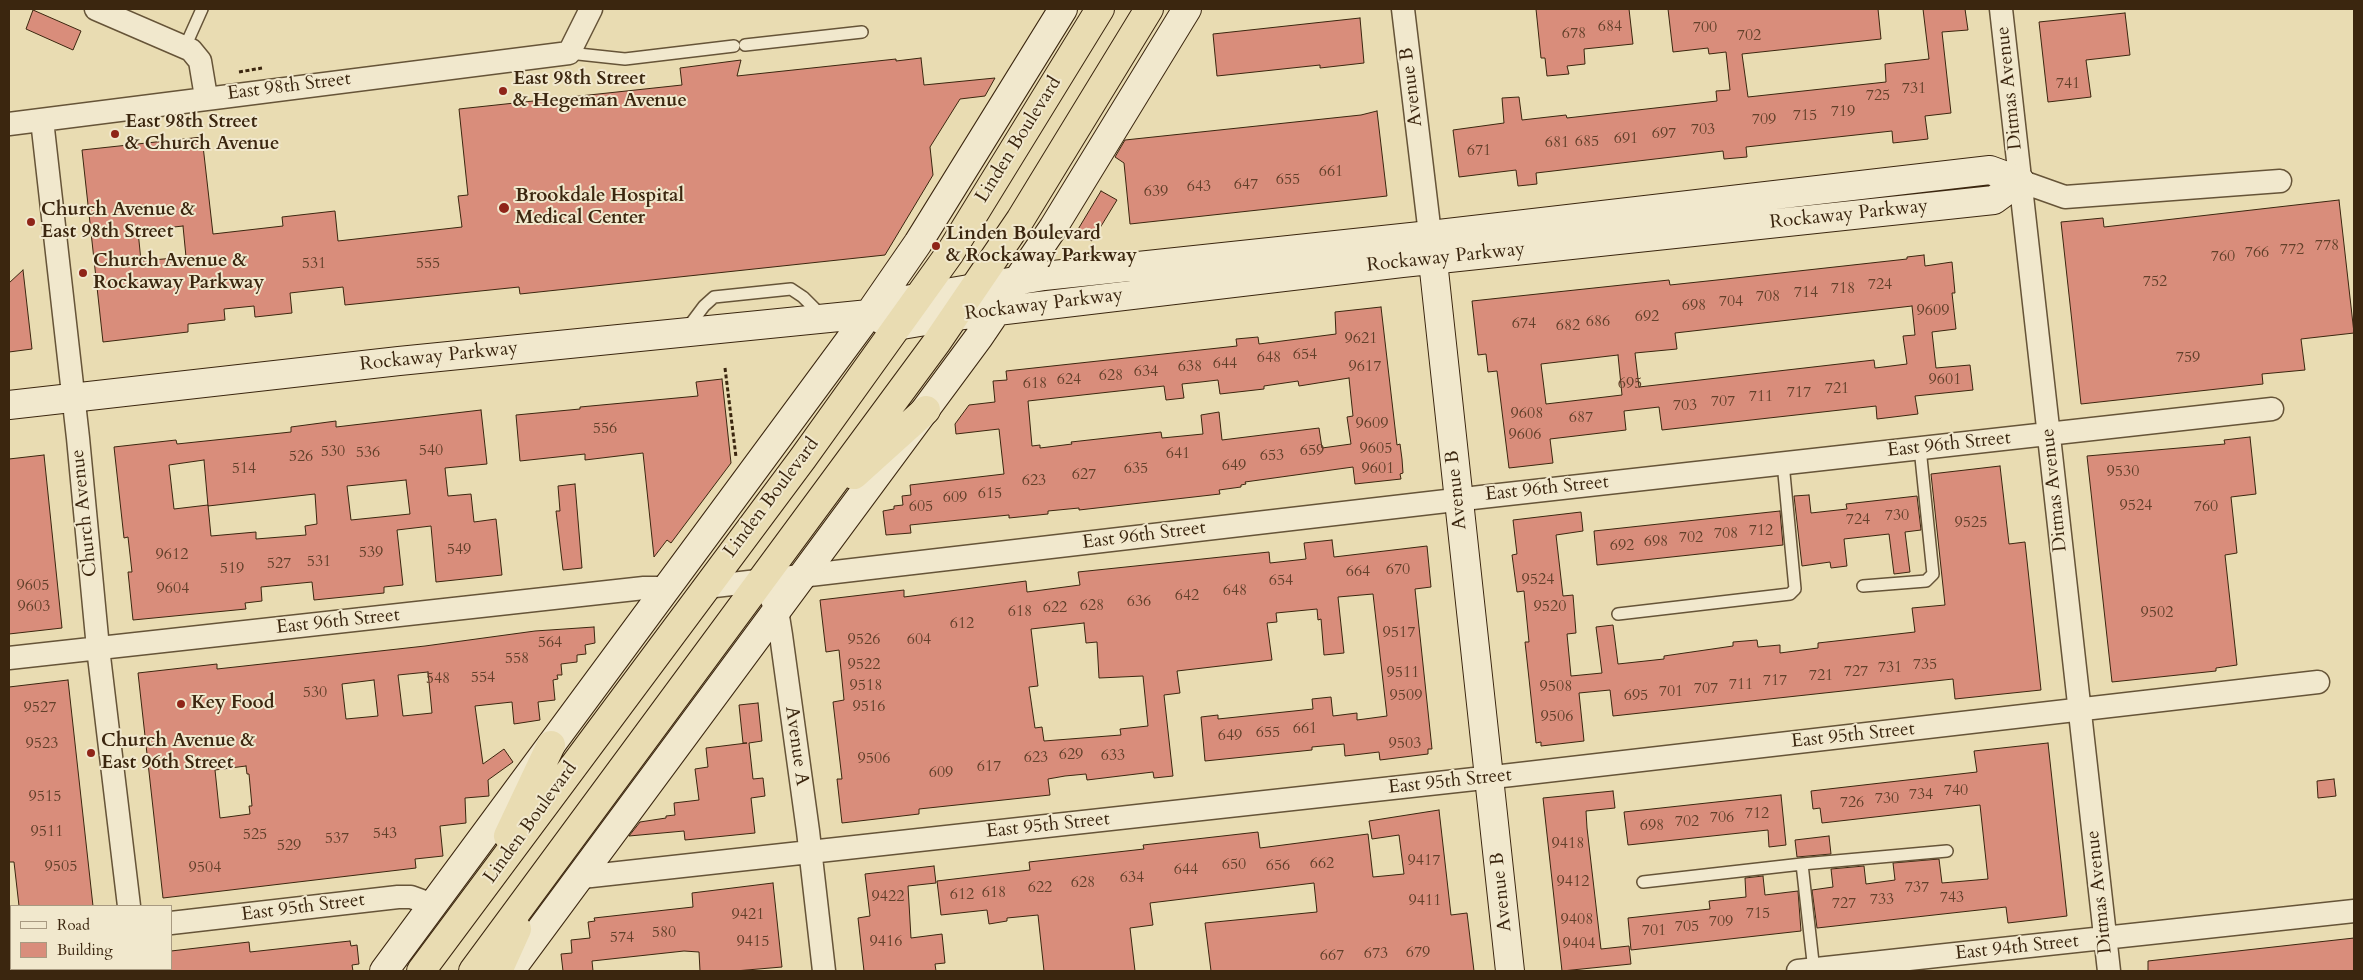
<!DOCTYPE html>
<style>
body{margin:0}
#map{position:relative;width:2363px;height:980px;overflow:hidden;background:#e9dcb2;font-family:Cardo,serif}
canvas{display:block}
.frame{position:absolute;inset:0;border:10px solid #3b260f;pointer-events:none}
.legend{position:absolute;left:10px;top:905px;width:162px;height:65px;box-sizing:border-box;background:#f1e8cd;border:1px solid #a89a81;margin:0;padding:6px 9px;list-style:none;font-size:15px;color:#3b260f}
.legend li{display:flex;align-items:center;gap:10px;height:25px}
.legend b{width:25px;border:1px solid #a89a81}
</style>
<div id="map">
<canvas width="2363" height="980"></canvas>
<div class="frame"></div>
<ul class="legend">
<li><b style="height:6px;background:#f1e8cd"></b>Road</li>
<li><b style="height:14px;background:#d98d7b"></b>Building</li>
</ul>
</div>
<script>
const c = document.querySelector('canvas').getContext('2d');
c.lineJoin = 'round';
function paint(path, color) {
  c.fillStyle = color;
  c.fill(path, 'evenodd');
}
function poly(rows) {
  const path = new Path2D();
  for (const r of rows) {
    path.moveTo(r[0], r[1]);
    for (let i = 2; i < r.length; i += 2) path.lineTo(r[i], r[i + 1]);
  }
  return path;
}
function strokePath(path, color, width, dash) {
  c.strokeStyle = color;
  c.lineWidth = width;
  c.lineCap = dash ? 'butt' : 'round';
  c.setLineDash(dash || []);
  c.stroke(path);
}
function label(font, color, halo, rows, align = 'center') {
  c.font = font + ' Cardo,serif';
  c.lineWidth = 4;
  c.setLineDash([]);
  c.textBaseline = 'middle';
  c.strokeStyle = halo;
  c.fillStyle = color;
  for (const [text, x, y, turn = 0] of rows) {
    c.save();
    c.translate(x, y);
    c.rotate((+turn || 0) * Math.PI / 180);
    c.textAlign = isNaN(turn) ? turn : align;
    if (halo) c.strokeText(text, 0, 0);
    c.fillText(text, 0, 0);
    c.restore();
  }
}
const building = poly([
 [1536,9,1629,9,1633,44,1584,49,1585,64,1567,66,1569,74,1547,76,1545,58,1541,58,1536,9],
 [1668,9,1878,9,1881,39,1742,54,1748,97,1886,82,1885,64,1929,59,1923,9,1965,9,1968,30,1942,32,1951,113,1925,116,1928,139,1893,143,1892,131,1746,147,1747,157,1724,159,1723,151,1536,173,1537,184,1518,186,1516,170,1459,177,1453,130,1504,123,1502,98,1519,97,1522,120,1566,115,1567,118,1717,101,1716,91,1730,90,1726,52,1709,54,1708,48,1673,52,1668,9],
 [33,10,81,31,73,50,26,29,33,10],
 [2125,13,2130,55,2086,60,2091,97,2048,102,2039,22,2125,13],
 [1360,18,1364,63,1320,68,1320,65,1217,76,1213,34,1360,18],
 [921,58,924,85,995,78,985,96,960,99,930,147,933,175,885,255,520,294,519,287,345,305,343,287,290,293,292,313,255,317,254,306,224,309,225,320,188,324,188,332,103,342,82,150,202,137,213,234,283,226,282,217,335,211,338,241,462,227,458,196,468,195,459,109,682,85,680,68,741,60,737,76,896,59,896,61,921,58],
 [183,226,186,257,141,261,138,231,183,226],
 [1377,111,1387,196,1130,224,1124,163,1115,157,1125,140,1361,115,1377,111],
 [1101,191,1117,200,1092,241,1077,231,1101,191],
 [2339,200,2354,333,2301,339,2305,370,2262,374,2263,384,2081,404,2061,222,2103,218,2104,227,2339,200],
 [1924,255,1925,266,1952,262,1955,293,1952,293,1956,329,1932,332,1936,368,1970,365,1973,390,1915,396,1918,414,1877,419,1876,406,1662,430,1659,407,1624,411,1626,430,1550,439,1553,463,1509,468,1497,371,1488,372,1486,354,1478,355,1472,301,1669,280,1670,285,1717,280,1907,259,1907,257,1924,255],
 [1912,306,1915,335,1903,336,1907,364,1875,368,1874,360,1639,387,1635,353,1677,349,1675,333,1912,306],
 [1618,355,1622,395,1546,404,1541,364,1618,355],
 [23,270,32,349,9,352,9,283,23,270],
 [1381,307,1397,445,1400,444,1402,459,1403,473,1400,474,1401,479,1355,484,1353,467,1245,482,1246,484,1241,485,1241,487,1219,490,1220,494,1079,510,1079,508,1048,511,1048,514,1009,518,1009,515,910,525,911,533,886,535,883,511,894,509,894,506,903,505,902,496,911,495,910,485,1004,474,999,429,956,434,955,424,969,405,995,402,993,381,1007,380,1006,371,1237,346,1236,339,1258,337,1259,344,1336,334,1335,312,1381,307],
 [1349,378,1353,416,1347,417,1351,444,1322,448,1319,428,1222,440,1219,412,1201,415,1203,434,1162,438,1161,432,1071,442,1072,444,1040,448,1040,445,1032,446,1028,401,1164,386,1166,400,1184,398,1182,384,1201,382,1218,380,1220,394,1264,389,1264,386,1298,381,1299,386,1349,378],
 [722,379,731,463,671,543,667,540,654,557,643,453,585,460,585,454,520,461,516,415,580,409,580,407,698,396,696,382,722,379],
 [481,410,487,464,445,468,448,496,471,494,474,522,496,519,502,575,436,582,431,526,397,530,403,585,384,587,384,593,314,600,312,582,261,587,262,601,245,603,246,609,133,620,128,572,132,572,128,537,124,538,114,447,176,440,177,444,291,432,291,427,336,421,336,427,481,410],
 [204,460,208,506,315,494,317,524,305,526,306,535,256,539,256,532,211,536,208,505,174,509,169,465,204,460],
 [406,480,410,514,351,520,347,486,406,480],
 [2250,437,2256,494,2231,497,2237,553,2225,555,2237,665,2216,668,2216,671,2112,682,2087,456,2225,444,2224,440,2250,437],
 [44,455,62,628,9,634,9,459,44,455],
 [2000,466,2009,544,2025,542,2041,690,1955,699,1953,679,1613,716,1610,690,1579,693,1584,741,1541,746,1541,742,1536,743,1525,642,1529,642,1524,591,1517,592,1512,555,1517,554,1513,520,1581,512,1583,531,1556,535,1563,596,1573,595,1576,633,1567,634,1571,676,1602,673,1596,627,1613,625,1618,664,1664,659,1664,656,1733,646,1733,642,1757,640,1758,647,1780,645,1780,653,1818,648,1818,643,1915,632,1912,608,1945,605,1931,474,2000,466],
 [575,484,582,568,563,570,556,511,560,511,558,486,575,484],
 [1809,495,1811,513,1847,509,1846,504,1917,496,1921,530,1905,532,1910,572,1894,574,1889,534,1844,539,1847,566,1831,568,1830,562,1802,566,1794,496,1809,495],
 [1780,511,1783,545,1597,565,1594,531,1780,511],
 [1332,540,1334,557,1427,546,1431,587,1415,589,1432,749,1428,749,1428,754,1380,760,1379,752,1345,756,1344,744,1312,747,1312,750,1205,761,1201,717,1218,715,1218,719,1313,709,1312,699,1331,697,1333,716,1357,713,1357,720,1387,716,1373,594,1338,597,1344,653,1324,655,1321,619,1318,620,1317,609,1276,613,1277,622,1267,623,1272,660,1177,671,1180,693,1164,695,1173,776,1154,778,1153,772,1087,780,1086,774,1065,776,1048,779,1050,795,919,809,919,814,842,823,837,779,842,779,833,702,844,700,839,650,826,652,820,600,904,590,904,597,1026,581,1027,592,1080,585,1078,572,1269,552,1270,563,1306,559,1304,543,1332,540],
 [1084,623,1086,643,1097,642,1099,678,1143,676,1148,726,1120,729,1121,735,1044,741,1042,727,1035,728,1029,687,1038,686,1031,629,1084,623],
 [594,627,595,643,585,645,586,654,577,655,577,662,561,664,562,675,557,675,558,679,553,680,555,700,538,702,540,720,514,724,512,702,475,706,483,764,504,749,513,762,488,780,489,796,465,798,466,823,440,826,443,856,415,859,416,868,163,898,138,673,217,664,217,669,425,646,535,631,594,627],
 [428,672,432,713,403,716,398,675,428,672],
 [374,680,378,716,346,719,342,684,374,680],
 [246,766,247,774,249,774,252,806,249,806,250,814,220,818,215,770,246,766],
 [68,680,93,906,19,906,14,862,9,862,9,687,68,680],
 [758,703,762,741,749,743,753,779,763,778,765,796,751,798,755,833,685,840,684,831,629,836,640,822,666,818,666,816,675,815,674,803,699,800,695,769,708,767,706,748,747,743,743,743,739,705,758,703],
 [2048,743,2067,916,2008,923,2006,907,1817,928,1812,890,1833,887,1831,869,1864,866,1866,884,1895,880,1893,863,1939,859,1942,883,1988,879,1980,805,1822,823,1820,808,1813,809,1811,791,1977,772,1974,751,2048,743],
 [2334,779,2336,796,2318,798,2317,781,2334,779],
 [1613,791,1615,808,1586,811,1587,828,1601,949,1629,946,1631,964,1562,971,1543,798,1613,791],
 [1781,795,1786,845,1769,847,1768,830,1628,845,1624,812,1781,795],
 [1439,810,1451,915,1467,913,1474,971,1211,971,1205,923,1317,912,1314,883,1150,903,1153,925,1130,928,1135,971,1044,971,1038,915,1007,918,1007,921,989,924,987,910,941,915,937,881,1030,870,1029,862,1144,849,1143,845,1258,832,1260,848,1368,834,1373,877,1404,874,1399,835,1372,839,1369,821,1439,810],
 [1829,836,1831,854,1797,857,1795,840,1829,836],
 [934,866,936,883,908,886,911,938,942,934,945,963,935,964,936,971,864,971,858,918,870,916,865,874,934,866],
 [1763,876,1765,895,1798,891,1801,931,1631,950,1628,918,1710,909,1709,901,1746,897,1745,878,1763,876],
 [773,883,782,967,735,971,700,971,699,952,684,951,592,961,593,971,563,971,561,954,572,953,571,940,590,938,588,922,595,921,594,918,693,907,692,893,773,883],
 [2354,938,2354,971,2148,971,2148,961,2354,938],
 [350,941,351,946,357,945,359,964,352,965,353,971,171,971,171,951,249,942,250,952,350,941]
]);
paint(building, '#d98d7b');
strokePath(building, '#3b260f', 1);
const lane = poly([
 [745,45,862,32],
 [185,47,202,9],
 [569,53,625,59,734,46],
 [686,330,704,306,714,297,791,289,803,297,822,316],
 [1863,586,1926,581,1933,574,1920,448],
 [1618,614,1790,594,1795,589,1783,463],
 [1643,882,1802,864],
 [1814,971,1802,864,1947,851]
]);
const street = poly([
 [96,9,191,50,200,61,206,97],
 [1403,9,1432,251],
 [2001,9,2109,971],
 [42,120,78,438,98,648,129,906],
 [9,124,569,53,591,9],
 [2020,181,2065,197,2280,181],
 [762,580,777,610,781,635,808,831,824,971],
 [706,587,1481,497,2272,409],
 [9,658,644,588,668,588],
 [582,877,1511,775,2318,682],
 [171,923,398,897,411,897,433,905],
 [9,942,11,941],
 [136,969,137,971],
 [1798,971,2354,911]
]);
const secondary = poly([
 [1433,261,1510,971],
 [882,320,896,326,955,316,1402,263,1994,200,2020,181],
 [9,405,399,361,869,314,894,302,1044,276,1430,235,1990,170,2020,181],
 [384,971,869,314,918,243,1063,9],
 [510,971,979,337,1053,228,1187,9]
]);
const highway = poly([
 [854,475,926,410],
 [508,836,551,745],
 [421,971,803,458,950,253,1100,9],
 [473,971,937,342,1020,220,1149,9],
 [498,971,517,929]
]);
strokePath(lane, '#665438', 14);
strokePath(street, '#665438', 25);
strokePath(secondary, '#3b260f', 30);
strokePath(highway, '#3b260f', 30);
strokePath(poly([
 [239,72,262,68],
 [725,368,736,457]
]), '#3b260f', 3, [4, 2.5]);
strokePath(lane, '#f1e8cd', 11);
strokePath(street, '#f1e8cd', 22);
strokePath(secondary, '#f1e8cd', 28);
strokePath(highway, '#e9dcb2', 28);
for (const [x, y, r, color] of [
 [503,91,5,"#8f2418"],
 [115,134,5,"#8f2418"],
 [504,208,6,"#8f2418"],
 [31,222,5,"#8f2418"],
 [936,246,5,"#8f2418"],
 [83,273,5,"#8f2418"],
 [181,704,5,"#8f2418"],
 [91,753,5,"#8f2418"]
]) {
  const dot = new Path2D();
  dot.arc(x, y, r, 0, 2 * Math.PI);
  c.fillStyle = color;
  c.fill(dot);
  strokePath(dot, '#f1e8cd', 2);
}
label('16px', '#62402a', null, [
 ["684",1610,27],
 ["700",1705,28],
 ["678",1574,34],
 ["702",1749,36],
 ["741",2068,84],
 ["731",1914,89],
 ["725",1878,96],
 ["719",1843,112],
 ["715",1805,116],
 ["709",1764,120],
 ["703",1703,130],
 ["697",1664,134],
 ["691",1626,139],
 ["685",1587,142],
 ["681",1557,143],
 ["671",1479,151],
 ["661",1331,172],
 ["655",1288,180],
 ["647",1246,185],
 ["643",1199,187],
 ["639",1156,192],
 ["778",2327,246],
 ["772",2292,250],
 ["766",2257,253],
 ["760",2223,257],
 ["531",314,264],
 ["555",428,264],
 ["752",2155,282],
 ["724",1880,285],
 ["718",1843,289],
 ["714",1806,293],
 ["708",1768,297],
 ["704",1731,302],
 ["698",1694,306],
 ["9609",1933,311],
 ["692",1647,317],
 ["686",1598,322],
 ["674",1524,324],
 ["682",1568,326],
 ["9621",1361,339],
 ["654",1305,355],
 ["648",1269,358],
 ["759",2188,358],
 ["644",1225,364],
 ["638",1190,367],
 ["9617",1365,367],
 ["634",1146,372],
 ["628",1111,376],
 ["624",1069,380],
 ["9601",1945,380],
 ["618",1035,384],
 ["695",1630,384],
 ["721",1837,389],
 ["717",1799,393],
 ["711",1761,397],
 ["707",1723,402],
 ["703",1685,406],
 ["9608",1527,414],
 ["687",1581,418],
 ["9609",1372,424],
 ["556",605,429],
 ["9606",1525,435],
 ["9605",1376,449],
 ["540",431,451],
 ["659",1312,451],
 ["530",333,452],
 ["536",368,453],
 ["641",1178,454],
 ["653",1272,456],
 ["526",301,457],
 ["649",1234,466],
 ["514",244,469],
 ["635",1136,469],
 ["9601",1378,469],
 ["9530",2123,472],
 ["627",1084,475],
 ["623",1034,481],
 ["615",990,494],
 ["609",955,498],
 ["9524",2136,506],
 ["605",921,507],
 ["760",2206,507],
 ["730",1897,516],
 ["724",1858,520],
 ["9525",1971,523],
 ["712",1761,531],
 ["708",1726,534],
 ["702",1691,538],
 ["698",1656,542],
 ["692",1622,546],
 ["549",459,550],
 ["539",371,553],
 ["9612",172,555],
 ["531",319,562],
 ["527",279,564],
 ["519",232,569],
 ["670",1398,570],
 ["664",1358,572],
 ["9524",1538,580],
 ["654",1281,581],
 ["9605",33,586],
 ["9604",173,589],
 ["648",1235,591],
 ["642",1187,596],
 ["636",1139,602],
 ["628",1092,606],
 ["9603",34,607],
 ["9520",1550,607],
 ["622",1055,608],
 ["618",1020,612],
 ["9502",2157,613],
 ["612",962,624],
 ["9517",1399,633],
 ["9526",864,640],
 ["604",919,640],
 ["564",550,643],
 ["558",517,659],
 ["9522",864,665],
 ["735",1925,665],
 ["731",1890,668],
 ["727",1856,672],
 ["9511",1403,673],
 ["721",1821,676],
 ["554",483,678],
 ["548",438,679],
 ["717",1775,681],
 ["711",1741,685],
 ["9518",866,686],
 ["9508",1556,687],
 ["707",1706,689],
 ["701",1671,692],
 ["530",315,693],
 ["9509",1406,696],
 ["695",1636,696],
 ["9516",869,707],
 ["9527",40,708],
 ["9506",1557,717],
 ["661",1305,729],
 ["655",1268,733],
 ["649",1230,736],
 ["9523",42,744],
 ["9503",1405,744],
 ["629",1071,755],
 ["633",1113,756],
 ["623",1036,758],
 ["9506",874,759],
 ["617",989,767],
 ["609",941,773],
 ["740",1956,791],
 ["734",1921,795],
 ["9515",45,797],
 ["730",1887,799],
 ["726",1852,803],
 ["712",1757,814],
 ["706",1722,818],
 ["702",1687,822],
 ["698",1652,826],
 ["9511",47,832],
 ["543",385,834],
 ["525",255,835],
 ["537",337,839],
 ["9418",1568,844],
 ["529",289,846],
 ["9417",1424,861],
 ["662",1322,864],
 ["650",1234,865],
 ["656",1278,866],
 ["9505",61,867],
 ["9504",205,868],
 ["644",1186,870],
 ["634",1132,878],
 ["9412",1573,882],
 ["628",1083,883],
 ["622",1040,888],
 ["737",1917,888],
 ["618",994,893],
 ["612",962,895],
 ["9422",888,897],
 ["743",1952,898],
 ["733",1882,900],
 ["9411",1425,901],
 ["727",1844,904],
 ["715",1758,914],
 ["9421",748,915],
 ["9408",1577,920],
 ["709",1721,922],
 ["705",1687,927],
 ["701",1654,931],
 ["580",664,933],
 ["574",622,938],
 ["9415",753,942],
 ["9416",886,942],
 ["9404",1579,944],
 ["679",1418,953],
 ["673",1376,954],
 ["667",1332,956]
]);
label('bold 19px', '#3b260f', '#f1e8cd', [
 ["East 98th Street",513,80],
 ["& Hegeman Avenue",513,102],
 ["East 98th Street",125,123],
 ["& Church Avenue",125,145],
 ["Brookdale Hospital",515,197],
 ["Medical Center",515,219],
 ["Church Avenue &",41,211],
 ["East 98th Street",41,233],
 ["Linden Boulevard",946,235],
 ["& Rockaway Parkway",946,257],
 ["Church Avenue &",93,262],
 ["Rockaway Parkway",93,284],
 ["Key Food",191,704],
 ["Church Avenue &",101,742],
 ["East 96th Street",101,764]
], 'left');
label('19px', '#3b260f', '#f1e8cd', [
 ["East 98th Street",289,87,-7],
 ["Avenue B",1412,87,-97],
 ["Ditmas Avenue",2010,88,-96],
 ["Linden Boulevard",1019,140,-58],
 ["Rockaway Parkway",1849,215,-6],
 ["Rockaway Parkway",1446,258,-6],
 ["Rockaway Parkway",1044,305,-7],
 ["Rockaway Parkway",439,357,-6],
 ["East 96th Street",1949,445,-6],
 ["East 96th Street",1547,489,-6],
 ["Avenue B",1457,490,-96],
 ["Ditmas Avenue",2055,490,-96],
 ["Linden Boulevard",772,498,-53],
 ["Church Avenue",85,513,-96],
 ["East 96th Street",1144,536,-7],
 ["East 96th Street",338,622,-6],
 ["East 95th Street",1853,736,-6],
 ["Avenue A",796,746,82],
 ["East 95th Street",1450,782,-6],
 ["Linden Boulevard",531,823,-54],
 ["East 95th Street",1048,826,-6],
 ["Avenue B",1502,892,-96],
 ["Ditmas Avenue",2100,892,-96],
 ["East 95th Street",303,908,-7],
 ["East 94th Street",2017,948,-6]
]);
</script>
